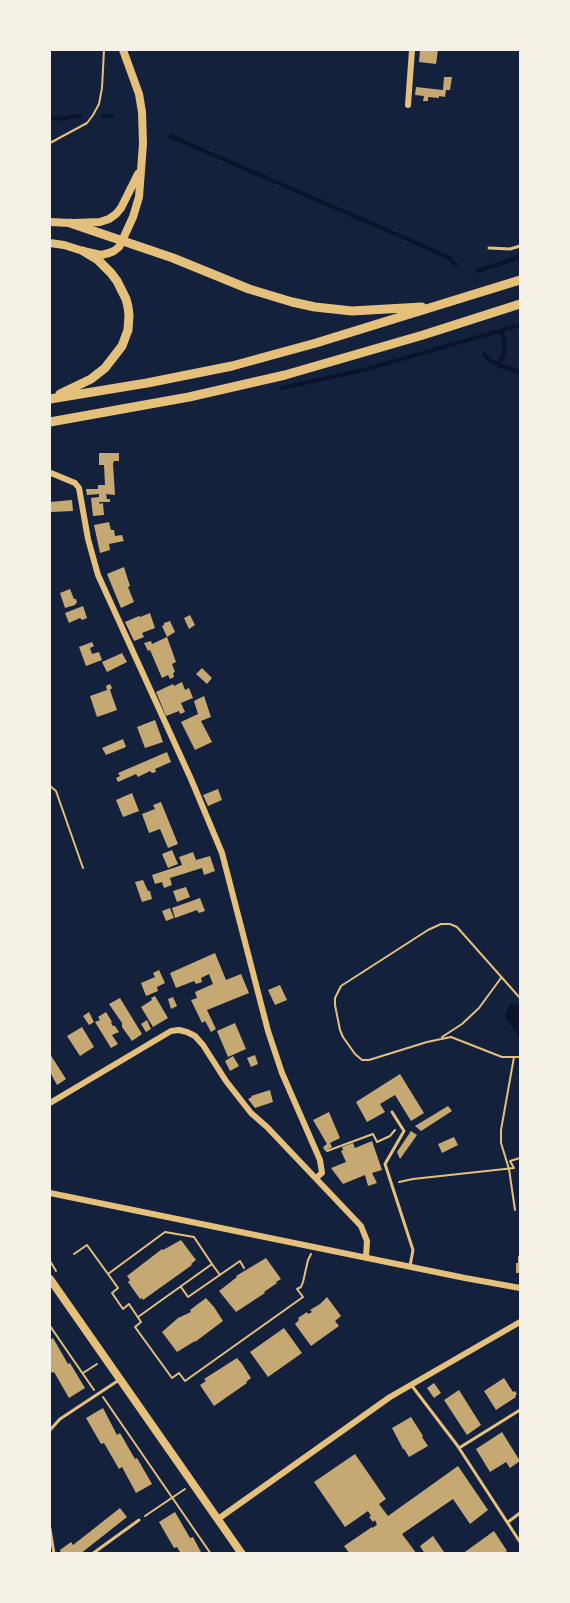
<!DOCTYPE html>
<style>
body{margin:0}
#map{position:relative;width:570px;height:1603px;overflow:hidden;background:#14213d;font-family:"Fira Sans Condensed",sans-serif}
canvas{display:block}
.frame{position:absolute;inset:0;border:51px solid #f6f1e7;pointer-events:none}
</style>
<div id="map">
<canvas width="570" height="1603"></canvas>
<div class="frame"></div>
</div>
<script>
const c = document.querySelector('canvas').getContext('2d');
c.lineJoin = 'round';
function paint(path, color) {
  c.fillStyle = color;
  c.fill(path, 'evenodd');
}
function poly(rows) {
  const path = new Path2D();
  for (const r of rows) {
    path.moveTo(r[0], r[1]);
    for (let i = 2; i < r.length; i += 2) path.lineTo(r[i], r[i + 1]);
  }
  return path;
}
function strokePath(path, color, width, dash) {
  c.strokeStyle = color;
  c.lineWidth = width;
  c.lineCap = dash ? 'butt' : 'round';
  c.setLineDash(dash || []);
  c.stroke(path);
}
paint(poly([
 [513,1003,520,1006,520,1039,505,1016,509,1006]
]), '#0b132b');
strokePath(poly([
 [103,116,112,116],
 [50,118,57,119,80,116],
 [170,136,437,252,449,258,456,265],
 [478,271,520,257],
 [484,354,489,360,498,365,520,372],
 [498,365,504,353,505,341,501,331],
 [282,388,367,369,520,325]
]), '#0b132b', 4);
paint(poly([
 [420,50,438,50,436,64,419,62],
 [444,77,452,77,450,90,446,90,445,97,439,96,439,98,428,97,428,101,423,101,424,96,415,95,416,87,443,90],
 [99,453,119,453,119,461,114,461,113,464,115,495,106,494,107,499,110,499,110,502,99,502,100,504,103,503,104,515,93,516,91,498,99,497,99,494,87,495,86,489,98,489,98,485,105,485,104,465,99,465],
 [72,500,73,511,51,512,50,502],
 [109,522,111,530,114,530,115,536,122,535,124,541,109,544,110,550,100,553,94,525],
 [124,567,130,586,128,587,134,602,121,608,107,574],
 [70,589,74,599,76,599,77,602,75,605,65,608,60,593],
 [83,606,87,618,82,620,80,618,69,623,65,613],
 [150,613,155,628,142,633,144,637,134,641,125,622,139,616,140,617],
 [190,615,195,625,189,629,184,618],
 [170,621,175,632,167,637,176,662,172,664,175,672,173,673,174,677,170,679,168,675,162,678,150,650,148,651,144,643,151,641,152,644,167,637,162,626,164,625,164,623],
 [92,642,94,646,90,648,92,654,99,652,102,660,86,666,79,647],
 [122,653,127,662,107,672,102,662],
 [202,668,212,678,207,684,196,674],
 [182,682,185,690,189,688,193,698,181,703,185,712,180,714,179,711,166,716,156,692,173,684,174,686],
 [110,684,112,688,110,690,117,710,97,717,90,696,107,690,106,686],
 [204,696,211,717,201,721,212,742,195,750,181,722,198,714,194,701],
 [155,720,163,742,145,748,137,727],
 [123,739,126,747,106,755,102,748],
 [167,752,171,762,155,769,156,772,152,773,150,771,138,777,136,774,118,782,116,778,120,776,118,773],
 [218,789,222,800,208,806,203,795],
 [132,793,139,811,123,817,116,800],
 [161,802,178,844,168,848,160,829,149,833,142,814,155,809,153,805],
 [172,850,178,864,168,868,162,854],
 [193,852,196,860,210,856,215,871,204,875,202,868,170,878,172,885,164,888,162,882,155,884,152,875,182,865,179,857],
 [143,880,148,891,150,891,152,899,142,902,135,882],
 [186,887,190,897,177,902,173,891],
 [200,898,205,911,199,913,197,910,175,918,172,908],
 [170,908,174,918,166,921,162,911],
 [215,953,226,980,241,974,249,993,207,1010,216,1029,211,1032,205,1021,202,1023,191,1000,197,998,195,992,213,984,209,974,201,978,202,982,196,984,194,981,176,988,170,973],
 [159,970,165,983,157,987,158,991,146,996,141,983,155,977,153,973],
 [280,985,287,1000,275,1005,268,990],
 [155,996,168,1018,153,1027,141,1007,152,1000,151,998],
 [173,997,177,1006,171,1009,168,999],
 [120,998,142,1034,132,1041,122,1027,122,1023,109,1004],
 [89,1012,94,1022,89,1025,83,1016],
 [106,1012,112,1022,111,1023,113,1026,115,1026,119,1032,112,1035,118,1044,111,1048,95,1022,100,1020,98,1017],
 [147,1020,151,1029,146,1032,141,1024],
 [235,1023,246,1049,228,1057,217,1031],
 [82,1027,94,1047,80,1056,67,1036],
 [50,1054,66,1079,57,1085,50,1072],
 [255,1055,258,1064,251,1067,247,1058],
 [233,1056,239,1066,230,1071,225,1061],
 [400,1074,424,1113,411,1121,395,1095,380,1104,385,1112,367,1122,356,1102],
 [270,1090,273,1102,255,1108,248,1099,252,1097,251,1096],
 [448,1106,452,1111,421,1131,415,1126],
 [329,1112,340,1138,330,1143,332,1147,325,1151,323,1147,327,1144,313,1120],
 [411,1131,417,1135,400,1159,397,1152],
 [454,1137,458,1145,442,1153,438,1144],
 [372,1141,382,1170,372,1173,377,1183,368,1186,365,1175,343,1184,331,1168,346,1162,341,1151,343,1150,342,1147,353,1143,355,1148],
 [181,1240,196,1260,191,1264,192,1265,143,1300,142,1298,140,1299,128,1282,130,1280,127,1276,162,1249,163,1250],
 [518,1256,520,1256,520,1273,516,1273,516,1263,518,1263],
 [266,1258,281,1279,276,1282,277,1283,264,1292,265,1293,236,1312,219,1291,237,1277,236,1276],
 [327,1297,341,1316,335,1321,339,1326,311,1346,295,1324,299,1320,298,1318,307,1312,308,1314,312,1312,310,1310,320,1304],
 [206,1298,214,1307,223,1321,195,1342,195,1341,177,1352,162,1332,178,1318,191,1312,190,1310],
 [284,1328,302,1353,268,1377,250,1352],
 [53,1338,68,1364,70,1363,85,1388,69,1398,54,1372,52,1373,50,1369,50,1340],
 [237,1358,242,1364,251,1378,246,1382,247,1383,214,1406,200,1385,206,1381,204,1379],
 [504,1378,513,1392,515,1391,517,1394,515,1396,516,1397,496,1410,484,1391],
 [434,1383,441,1393,434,1398,427,1388],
 [459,1390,481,1425,467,1435,444,1400],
 [103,1408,117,1435,120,1433,135,1459,137,1458,152,1484,136,1493,122,1467,119,1469,104,1443,101,1444,86,1418],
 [411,1417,423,1436,422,1437,428,1446,409,1457,404,1449,403,1449,392,1428],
 [502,1432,520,1461,510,1468,506,1462,490,1472,476,1449],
 [355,1454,386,1499,379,1504,388,1516,458,1466,488,1510,470,1524,453,1499,402,1534,417,1554,387,1554,386,1552,384,1554,350,1554,344,1546,372,1527,372,1528,377,1525,375,1520,373,1522,369,1517,371,1516,368,1511,345,1527,314,1482],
 [120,1508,127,1517,80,1554,61,1554,60,1550,71,1542,73,1545],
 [175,1512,190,1538,193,1537,202,1554,181,1554,177,1547,174,1548,159,1522],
 [494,1531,507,1551,503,1554,462,1554],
 [433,1536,444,1552,443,1554,425,1554,420,1546]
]), '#c6a872');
strokePath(poly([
 [50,143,87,123,93,115,99,104,102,88,104,50],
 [50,786,56,791,83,868],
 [520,998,457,927,450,924,441,924,428,930,341,986,335,998,335,1005,340,1030,343,1037,355,1054,362,1060,369,1060,427,1042,451,1037,502,1057,520,1057],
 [442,1037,462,1024,479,1008,501,978],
 [514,1057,501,1130,501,1143,509,1169,515,1210],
 [327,1151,373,1134,377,1142,390,1136,395,1130],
 [399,1182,413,1179,514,1168,510,1161,520,1158],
 [74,1254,87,1245,108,1274],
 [50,1261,56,1271],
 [212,1264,194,1237,165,1232,108,1274,118,1288,112,1293,123,1309,129,1304,141,1322,135,1327,172,1378,179,1373,185,1381,303,1297,297,1289,301,1287,303,1282,308,1260,311,1254],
 [181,1287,188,1297,240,1261,244,1268],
 [138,1317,212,1264,220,1275],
 [50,1326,94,1390],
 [83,1373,97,1364],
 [103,1397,211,1554],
 [145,1516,185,1489]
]), '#e5c07b', 2);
strokePath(poly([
 [489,248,510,249,520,246],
 [392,1112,404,1131,385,1164,413,1250,410,1266],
 [412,1386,457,1445,520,1542],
 [50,1430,60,1419,119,1380],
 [459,1448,520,1410],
 [508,1522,520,1513],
 [50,1529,54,1554],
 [92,1554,139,1520]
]), '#e5c07b', 3);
strokePath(poly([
 [408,105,412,50],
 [51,473,75,483,79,488,88,539,98,575,191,779,222,853,268,1031,282,1073,320,1160,322,1173,316,1178],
 [50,1103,171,1031,179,1030,187,1032,195,1036,203,1045,226,1081,251,1113,267,1127,361,1226,367,1241,366,1257],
 [50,1193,465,1278,520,1288],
 [218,1519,390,1397,520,1322]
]), '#e5c07b', 6);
strokePath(poly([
 [74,223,100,222,109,219,116,214,121,208,138,174],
 [122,241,133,217,139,197,143,144,142,112,139,94,123,50],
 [50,1279,242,1554]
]), '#e5c07b', 8);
strokePath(poly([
 [50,222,70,223],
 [50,243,64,245,83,251,101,255,109,253,114,251,119,247,122,241]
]), '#e5c07b', 8);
strokePath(poly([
 [70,223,173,258,249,289,292,302,315,307,352,311,422,307],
 [60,394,91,379,105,368,122,346,128,330,129,315,128,307,126,299,117,281,111,273,98,260,83,251],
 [50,399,147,383,232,366,316,343,520,280],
 [50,422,189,397,285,375,423,335,520,304]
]), '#e5c07b', 9);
</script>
